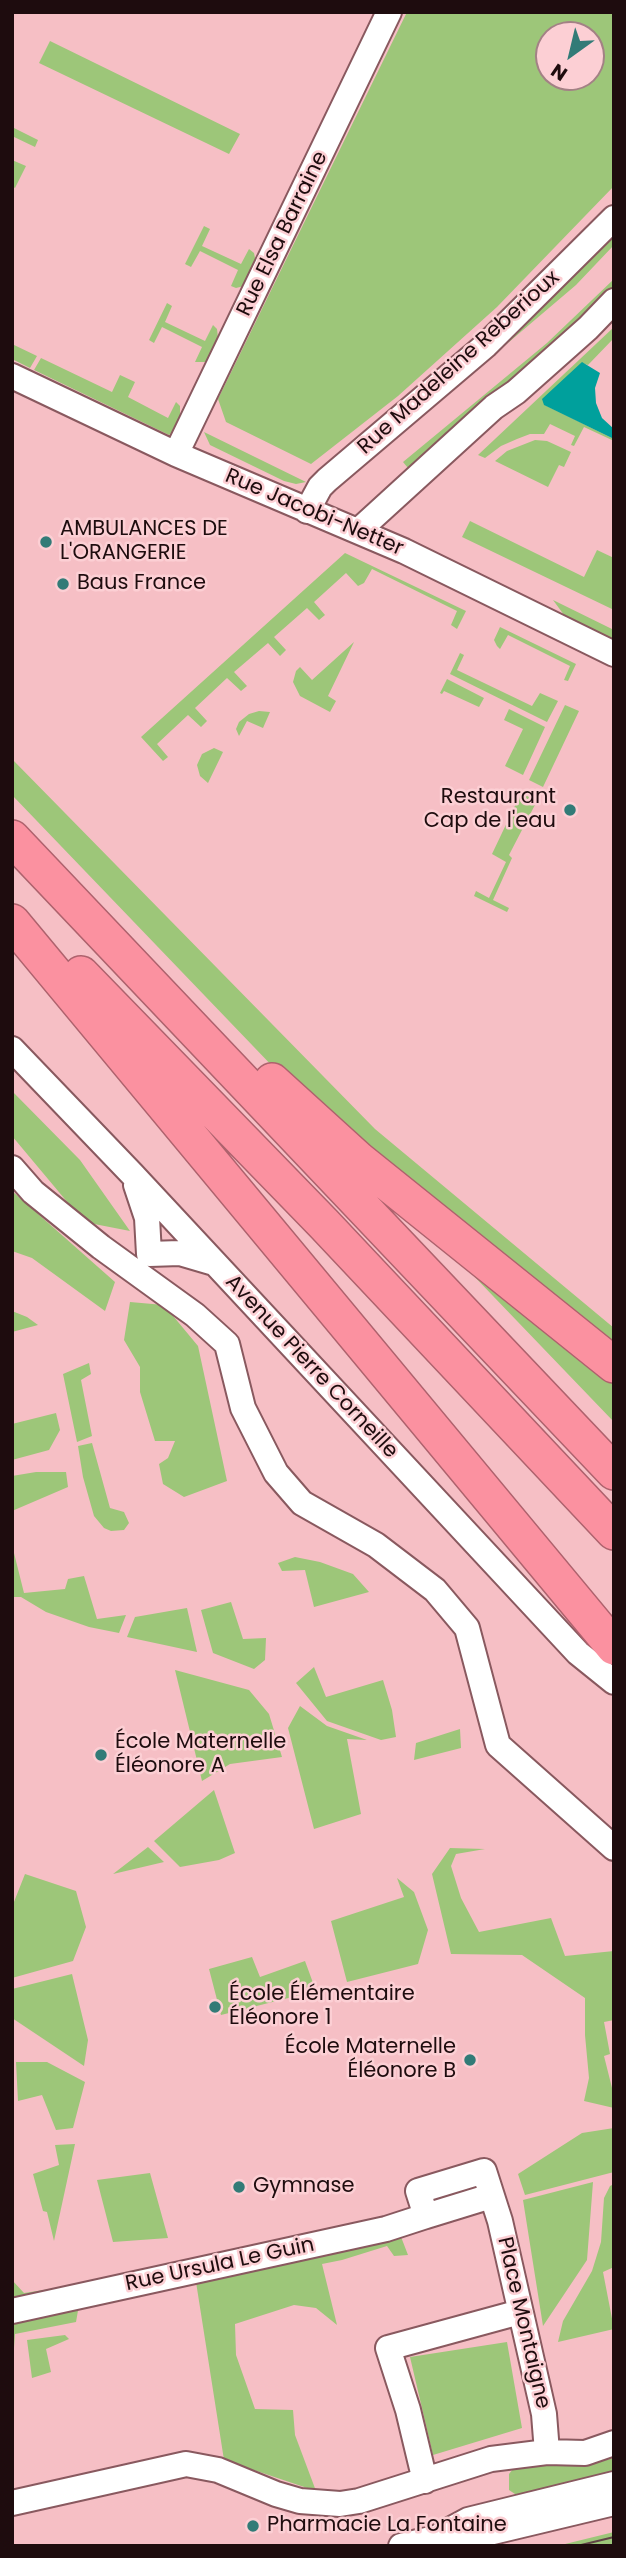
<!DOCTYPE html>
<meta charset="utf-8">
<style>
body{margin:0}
#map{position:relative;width:626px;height:2558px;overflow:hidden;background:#f6bfc5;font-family:Poppins,sans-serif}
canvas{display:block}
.frame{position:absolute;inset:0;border:14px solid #1e0c0e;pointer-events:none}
.north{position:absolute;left:535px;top:21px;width:70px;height:70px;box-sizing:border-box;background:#fccfd4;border:2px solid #a38185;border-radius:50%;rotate:214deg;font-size:19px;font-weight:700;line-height:28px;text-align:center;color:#1e0c0e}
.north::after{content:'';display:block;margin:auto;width:24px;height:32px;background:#327b77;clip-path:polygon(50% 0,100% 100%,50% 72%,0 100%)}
</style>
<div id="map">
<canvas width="626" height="2558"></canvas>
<div class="frame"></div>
<div class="north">N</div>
</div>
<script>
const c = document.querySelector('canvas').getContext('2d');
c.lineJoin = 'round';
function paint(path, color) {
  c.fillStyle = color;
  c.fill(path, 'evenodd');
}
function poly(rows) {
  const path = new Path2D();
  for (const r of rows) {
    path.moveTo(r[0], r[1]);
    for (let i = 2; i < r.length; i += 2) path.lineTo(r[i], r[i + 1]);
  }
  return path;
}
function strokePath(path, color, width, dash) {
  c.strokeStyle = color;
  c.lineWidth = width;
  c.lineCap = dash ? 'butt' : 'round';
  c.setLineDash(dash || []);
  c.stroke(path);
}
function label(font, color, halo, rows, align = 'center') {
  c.font = font + ' Poppins,sans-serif';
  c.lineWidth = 5;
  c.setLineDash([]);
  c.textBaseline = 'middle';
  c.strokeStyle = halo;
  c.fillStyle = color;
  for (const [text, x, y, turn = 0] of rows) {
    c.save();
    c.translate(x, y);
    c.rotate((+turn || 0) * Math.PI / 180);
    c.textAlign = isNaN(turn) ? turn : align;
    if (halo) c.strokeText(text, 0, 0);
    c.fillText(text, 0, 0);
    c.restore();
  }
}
paint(poly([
 [407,12,614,12,614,186,497,307,398,396,311,464,226,422,218,399],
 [591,35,591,77,549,77,549,35],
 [50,41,240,134,229,154,39,63],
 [12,127,38,140,35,147,12,136],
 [12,160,26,166,15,188,12,186],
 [204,226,210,229,202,246,241,264,249,249,254,253,256,263,244,286,236,288,231,286,238,270,200,251,191,267,185,264],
 [614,226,614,245,576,285,389,444,385,440],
 [614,279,614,292,408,468,403,462,547,343],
 [167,303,172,306,165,322,205,341,213,325,217,329,218,338,206,362,195,362,202,347,162,327,154,343,149,340],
 [614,327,614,338,588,365,582,363,545,405,614,439,614,441,584,427,574,446,571,445,575,436,550,424,544,434,530,434,517,439,501,446,485,458,478,455],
 [12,344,37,356,30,368,12,359],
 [41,358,112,392,120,375,135,382,128,397,168,418,176,402,180,406,180,418,174,431,169,435,34,370],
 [204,432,306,482,296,484,284,481,210,445],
 [535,440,547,441,571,452,564,467,559,465,548,487,495,461,507,451],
 [470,521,584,577,597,550,614,558,614,610,462,537],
 [345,553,466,611,457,629,451,625,457,611,372,569,364,583,358,586,346,573,314,602,325,615,319,620,307,608,274,637,286,650,280,656,268,643,234,672,247,686,241,691,227,678,195,708,207,721,201,727,188,715,157,744,168,757,163,761,141,737],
 [553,600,614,630,614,641,567,619],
 [500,627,576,664,568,681,564,680,570,666,508,635,500,649,497,646,494,640],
 [354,642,328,696,336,701,330,712,300,696,293,682,296,671,300,667,312,680],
 [460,653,464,655,457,670,532,706,540,693,558,701,547,722,450,674],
 [447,679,484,698,479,707,444,691,442,694,440,693],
 [565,705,579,711,543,787,529,780],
 [509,709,545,727,523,775,505,766,523,729,504,720],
 [259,711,270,712,263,728,247,721,239,736,236,729,239,722,249,714],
 [214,748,223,752,208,783,200,776,197,765,202,754],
 [12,759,375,1129,614,1328,614,1422,12,795],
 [521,793,537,801,509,855,512,858,493,900,509,908,507,912,474,896,476,891,489,898,506,862,492,854],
 [12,1091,80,1160,130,1231,84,1222,12,1136],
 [12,1191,115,1282,105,1311,32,1258,12,1251],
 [130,1302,164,1305,198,1346,227,1481,184,1497,163,1484,159,1464,168,1458,175,1441,155,1441,140,1392,140,1367,124,1340],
 [12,1311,27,1317,38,1325,12,1332],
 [89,1363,91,1374,81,1380,92,1436,77,1442,63,1374],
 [56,1413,60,1430,49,1450,12,1460,12,1424],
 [92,1443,110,1508,124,1512,129,1523,124,1530,111,1531,104,1528,94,1516,83,1477,78,1446],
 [36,1472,66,1472,68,1487,12,1511,12,1476],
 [12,1545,24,1593,65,1589,68,1579,84,1576,97,1619,126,1615,119,1633,89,1627,46,1612,21,1597,12,1597],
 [295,1557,320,1562,353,1574,369,1592,314,1607,305,1570,282,1571,278,1563],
 [231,1602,243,1639,266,1638,265,1660,254,1669,213,1653,201,1610],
 [187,1608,197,1652,127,1637,135,1617],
 [314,1667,326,1697,383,1680,392,1710,396,1737,381,1740,327,1721,296,1683],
 [175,1670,249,1690,269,1714,282,1757,230,1764,202,1781],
 [300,1706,327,1726,367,1740,347,1739,361,1814,314,1829,288,1728],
 [460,1729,461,1748,414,1760,416,1743],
 [214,1790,235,1853,219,1860,180,1867,154,1841],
 [148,1847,164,1862,113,1874],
 [450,1848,485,1849,456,1854,451,1866,461,1898,479,1932,551,1918,565,1956,614,1951,614,2020,604,2022,610,2054,604,2056,614,2096,614,2108,584,2101,589,2078,585,2035,585,1998,522,1955,451,1954,432,1874],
 [25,1874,76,1891,86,1927,73,1961,12,1978,12,1907],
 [397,1878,414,1892,428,1930,418,1964,347,1982,331,1921,404,1897],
 [252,1957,260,1977,305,1961,316,1991,221,2015,209,1969],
 [72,1974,88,2040,84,2066,12,2018,12,1989],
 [16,2062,47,2062,85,2082,73,2128,56,2130,42,2095,18,2101],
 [614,2128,614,2172,525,2195,518,2174,582,2133],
 [75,2144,54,2241,47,2212,43,2211,33,2174,59,2165,55,2145],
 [150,2173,168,2238,113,2242,97,2180],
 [593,2182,587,2260,543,2326,523,2200],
 [614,2184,614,2267,603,2272,614,2329,558,2342,563,2321,592,2271,601,2242,604,2198,610,2186],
 [398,2229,408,2255,394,2256,387,2246,342,2260,322,2264,337,2325,316,2308,294,2305,235,2324,236,2355,255,2409,293,2410,295,2435,316,2491,224,2460,196,2282],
 [12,2280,24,2293,77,2285,79,2305,76,2322,15,2334,12,2376],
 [65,2335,69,2339,46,2349,51,2372,32,2378,27,2340],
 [507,2342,522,2428,433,2455,410,2357],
 [614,2458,614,2477,521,2498,509,2490,509,2474,517,2464,586,2465],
 [614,2532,614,2546,557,2546]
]), '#9dc679');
paint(poly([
 [582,362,600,373,595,388,596,403,602,418,614,429,614,439,544,405,542,399]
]), '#00a09c');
const minor = poly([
 [12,376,176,454,404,551,614,654],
 [176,454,389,12],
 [307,511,320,487,327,480,486,345,614,218],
 [358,531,494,407,516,392,588,328,614,301],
 [12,1049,132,1174,578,1653,614,1682],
 [12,1168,33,1192,101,1247,195,1315,227,1344,243,1408,276,1473,302,1503,376,1545,435,1590,467,1628,498,1745,614,1848],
 [136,1185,147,1218,149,1254,180,1253,214,1263],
 [491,2196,426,2216,418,2191,484,2171,500,2221,544,2414,547,2452],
 [12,2311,386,2229,426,2216],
 [425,2481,408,2410,388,2348,520,2312],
 [12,2503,186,2464,218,2470,276,2494,300,2501,340,2504,359,2501,491,2459,547,2452,585,2453,614,2443],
 [442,2534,468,2520,614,2484],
 [401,2546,435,2538,472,2537,614,2503]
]);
const highway = poly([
 [12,838,614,1472],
 [12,922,614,1647],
 [81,974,324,1224,614,1532],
 [272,1081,359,1160,614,1365]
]);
strokePath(minor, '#89595f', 28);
strokePath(highway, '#ae626d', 38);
strokePath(minor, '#fff', 24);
strokePath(highway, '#fb91a0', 35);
strokePath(poly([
 [577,2546,614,2537]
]), '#614447', 2);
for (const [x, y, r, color] of [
 [46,542,7,"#327b77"],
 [63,584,7,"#327b77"],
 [570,810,7,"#327b77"],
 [101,1755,7,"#327b77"],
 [215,2007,7,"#327b77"],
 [470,2060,7,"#327b77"],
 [239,2187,7,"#327b77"],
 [253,2526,7,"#327b77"]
]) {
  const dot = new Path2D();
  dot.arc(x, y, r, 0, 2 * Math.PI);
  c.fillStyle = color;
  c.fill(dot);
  strokePath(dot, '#fccfd4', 2.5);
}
label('21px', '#1e0c0e', '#fccfd4', [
 ["Rue Elsa Barraine",283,234,-64],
 ["Rue Madeleine Reberioux",459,363,-42],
 ["Rue Jacobi-Netter",314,513,23],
 ["Avenue Pierre Corneille",311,1367,47],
 ["Rue Ursula Le Guin",220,2265,-12],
 ["Place Montaigne",523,2323,77]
]);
label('21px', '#1e0c0e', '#fccfd4', [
 ["AMBULANCES DE",60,530],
 ["L'ORANGERIE",60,554],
 ["Baus France",77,584],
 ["Restaurant",556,798,"right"],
 ["Cap de l'eau",556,822,"right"],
 ["École Maternelle",115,1743],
 ["Éléonore A",115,1767],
 ["École Élémentaire",229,1995],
 ["Éléonore 1",229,2019],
 ["École Maternelle",456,2048,"right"],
 ["Éléonore B",456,2072,"right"],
 ["Gymnase",253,2187],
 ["Pharmacie La Fontaine",267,2526]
], 'left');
</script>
